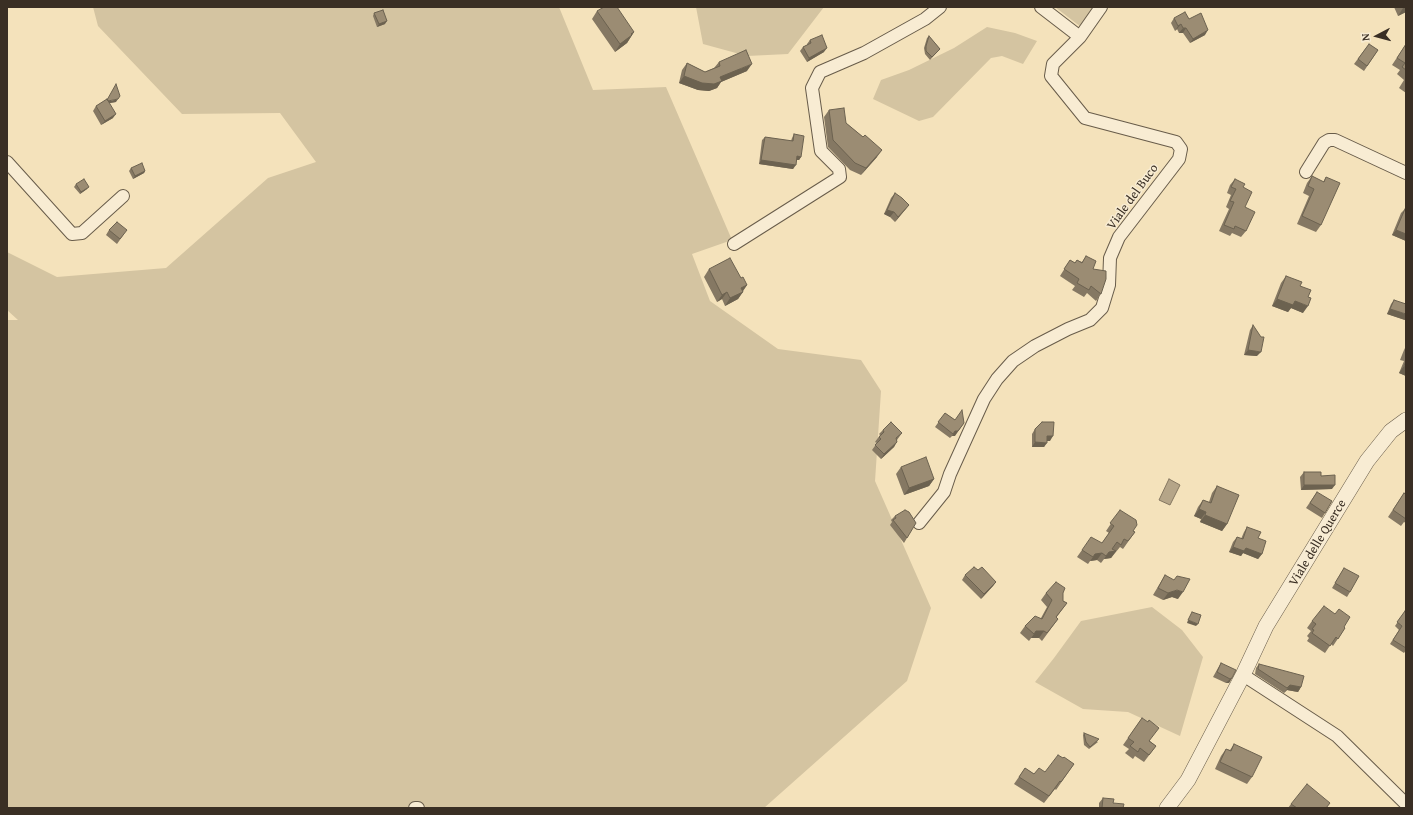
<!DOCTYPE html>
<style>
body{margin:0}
#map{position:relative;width:1413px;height:815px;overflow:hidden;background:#f4e2bb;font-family:"Gentium Book Plus",serif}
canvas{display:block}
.frame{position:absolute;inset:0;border:8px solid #3a2f24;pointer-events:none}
.north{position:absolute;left:1357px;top:16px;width:40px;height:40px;-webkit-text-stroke:3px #f8ecd3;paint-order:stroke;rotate:264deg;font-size:11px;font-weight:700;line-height:16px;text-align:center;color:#3a2f24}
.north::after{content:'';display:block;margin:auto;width:14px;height:18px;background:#3a2f24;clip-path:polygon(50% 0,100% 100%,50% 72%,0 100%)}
</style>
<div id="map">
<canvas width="1413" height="815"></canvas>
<div class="frame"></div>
<div class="north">N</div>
</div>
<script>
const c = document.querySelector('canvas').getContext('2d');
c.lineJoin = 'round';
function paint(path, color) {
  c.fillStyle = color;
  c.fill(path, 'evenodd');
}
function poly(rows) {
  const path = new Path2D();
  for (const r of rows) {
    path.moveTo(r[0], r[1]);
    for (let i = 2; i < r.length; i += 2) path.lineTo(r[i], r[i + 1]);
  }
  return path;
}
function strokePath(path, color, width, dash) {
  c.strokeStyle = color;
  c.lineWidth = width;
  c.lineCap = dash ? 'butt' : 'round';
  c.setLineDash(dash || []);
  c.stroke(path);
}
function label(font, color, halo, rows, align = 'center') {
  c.font = font + ' "Gentium Book Plus",serif';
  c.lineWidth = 3;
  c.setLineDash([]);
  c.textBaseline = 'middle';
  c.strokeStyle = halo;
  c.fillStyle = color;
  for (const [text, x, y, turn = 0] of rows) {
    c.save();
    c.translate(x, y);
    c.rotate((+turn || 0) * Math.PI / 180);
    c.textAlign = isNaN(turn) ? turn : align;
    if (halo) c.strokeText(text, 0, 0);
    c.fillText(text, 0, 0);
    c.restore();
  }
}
paint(poly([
 [93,7,559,7,593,90,666,87,732,240,692,254,710,301,778,349,861,360,881,391,875,481,931,608,907,681,764,808,7,808,7,320,18,320,7,310,7,252,57,277,166,268,268,178,316,162,280,113,182,114,98,26],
 [696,7,824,7,788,54,747,56,703,44],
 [1055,7,1093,7,1081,27],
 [987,27,1015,33,1037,41,1023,64,1002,56,991,58,933,117,919,121,873,99,881,80,909,70,954,48],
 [1152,607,1182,630,1203,657,1180,736,1128,712,1083,709,1035,682,1054,658,1081,621]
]), '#d4c4a1');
const water = poly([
 [1169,479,1180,485,1170,505,1159,500,1169,479]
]);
paint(water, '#b5a588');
strokePath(water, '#847660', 1);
const minor = poly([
 [1041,7,1080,37],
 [7,162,72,234,82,233,123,196],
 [1306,172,1324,143,1329,140,1335,140,1406,173],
 [734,244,840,177,839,169,821,151,812,88,820,72,864,53,925,19,940,7],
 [919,523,944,492,950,474,984,399,997,379,1013,361,1035,346,1068,329,1090,320,1102,308,1109,285,1110,258,1119,237,1179,159,1181,149,1176,142,1085,118,1051,76,1053,64,1080,37,1101,7],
 [1243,675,1337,736,1406,804],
 [415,808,418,808]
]);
const tertiary = poly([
 [1167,808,1188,780,1243,675,1266,626,1367,461,1391,431,1406,420]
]);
strokePath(minor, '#685c4a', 14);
strokePath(tertiary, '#685c4a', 16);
strokePath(minor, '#f8ecd3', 12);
strokePath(tertiary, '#f8ecd3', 15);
paint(poly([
 [1394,7,1406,7,1406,12,1398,16],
 [597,11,634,32,627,43,615,52,592,19],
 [374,13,385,24,377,27,373,16],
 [1174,18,1189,19,1205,35,1190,43,1183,33,1179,33,1177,29,1175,31,1171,23],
 [929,36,940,49,930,60,925,54,924,48,927,38],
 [810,40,824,52,807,62,800,51,803,47,807,45,807,44],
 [1369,44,1378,50,1364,71,1354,64],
 [1406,44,1406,93,1399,88,1404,80,1397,74,1400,70,1392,65],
 [719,62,747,71,721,82,717,88,709,91,698,90,679,83,682,70,687,63,705,72,714,68],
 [106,100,116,102,109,103,113,118,101,125,93,111,96,106],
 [829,110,846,123,863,137,877,157,861,175,850,170,828,147,824,117],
 [794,134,801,157,799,160,797,160,793,169,759,164,762,140,765,137,791,141,792,138],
 [131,168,145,171,144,173,133,179,129,171],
 [1312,176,1323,182,1326,177,1321,225,1316,232,1297,224,1309,196,1303,193,1307,183],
 [1235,179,1243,187,1245,207,1246,231,1241,237,1232,233,1230,236,1219,231,1229,209,1226,207,1231,195,1227,193,1230,185],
 [76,184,87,189,80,194,74,187],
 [895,193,909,205,895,222,890,217,884,214,891,198],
 [1405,209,1406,241,1392,235,1401,213],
 [109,230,124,234,117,244,106,235],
 [1086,256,1093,269,1101,294,1096,301,1087,293,1084,297,1072,290,1075,286,1060,276,1070,260,1075,263,1077,260,1082,262],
 [709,269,741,278,747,285,738,299,725,306,722,299,717,302,704,277],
 [1286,276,1300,286,1303,313,1291,308,1288,312,1272,306,1281,283],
 [1394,300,1405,320,1387,314,1391,304],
 [1253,325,1257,356,1244,355,1250,330],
 [1406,346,1406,376,1399,373,1404,361,1400,360,1404,350],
 [945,413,955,420,955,436,952,436,950,438,935,427],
 [1035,429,1050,441,1047,441,1044,447,1032,447,1032,434],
 [883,430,902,433,897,440,894,447,881,459,872,450,877,443,875,442,880,435,879,434],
 [901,467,934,479,929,486,904,495,896,474],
 [1304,472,1321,476,1332,489,1301,490,1300,477],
 [1217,486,1227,524,1222,531,1200,522,1201,519,1194,516,1198,507,1203,500,1209,502,1212,493],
 [1317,492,1325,513,1322,518,1306,508],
 [1404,493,1406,495,1406,523,1404,522,1401,526,1388,517],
 [1120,510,1133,531,1135,532,1123,549,1120,547,1111,558,1104,559,1101,563,1097,560,1090,561,1088,564,1077,557,1082,550,1102,543,1109,533,1106,531],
 [909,512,907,538,904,543,890,525,892,522,891,520,895,516],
 [1247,527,1258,538,1262,554,1258,559,1243,553,1241,556,1229,552,1233,542,1237,537,1241,539,1244,532],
 [1344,568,1350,592,1347,597,1332,588],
 [978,570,996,582,993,586,981,599,962,580,965,575],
 [1165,575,1178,599,1172,597,1163,600,1153,595],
 [1046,593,1063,593,1063,601,1067,603,1056,618,1058,619,1042,641,1039,638,1031,638,1029,641,1020,633,1025,626,1041,618,1047,607,1041,600],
 [1405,611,1406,612,1406,650,1404,653,1390,644,1399,630,1395,626],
 [1312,621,1344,627,1345,628,1333,646,1331,644,1325,653,1307,641,1309,638,1307,636,1311,631,1307,628],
 [1221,663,1232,678,1229,683,1226,683,1213,677,1218,668],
 [1259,664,1301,687,1298,692,1287,690,1284,693,1255,674,1256,668],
 [1142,718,1150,741,1156,746,1144,762,1135,756,1133,759,1125,753,1129,749,1123,745],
 [1084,733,1098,742,1089,749,1084,745,1083,735],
 [1234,744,1252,777,1247,784,1215,769,1221,756,1226,749,1230,750],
 [1063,758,1074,764,1056,790,1055,789,1044,803,1014,784,1025,768,1034,774,1045,772],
 [1103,798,1123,808,1099,808,1099,803],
 [1330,803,1326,808,1288,808,1291,804]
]), '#857863');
paint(poly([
 [1406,7,1406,12,1398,16,1403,8],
 [387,21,385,24,377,27,379,24],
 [1181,24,1177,29,1175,31,1178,26],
 [1183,28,1186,28,1183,33,1179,33],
 [1208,30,1205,35,1190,43,1193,39],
 [634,32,627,43,615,52,620,44],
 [827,48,824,52,807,62,809,58],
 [752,64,747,71,721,82,717,88,709,91,698,90,679,83,684,76,720,77],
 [118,99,116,102,104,104,106,102],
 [116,114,113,118,101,125,105,121],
 [882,150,877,157,861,175,866,168],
 [797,156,801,157,799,160,795,160],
 [761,160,796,165,793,169,759,164],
 [145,171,144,173,133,179,135,176],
 [89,187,87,189,80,194,81,192],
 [909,205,905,210,895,222,898,217],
 [887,210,894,212,890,217,884,214],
 [1396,230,1406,234,1406,241,1392,235],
 [747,285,742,292,741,288],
 [727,292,722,299,717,302,722,295],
 [743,292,738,299,725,306,730,298],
 [1277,299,1295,301,1308,306,1303,313,1291,308,1288,312,1272,306],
 [1390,309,1406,314,1406,319,1405,320,1387,314],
 [1248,350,1261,352,1257,356,1244,355],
 [1404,366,1406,367,1406,376,1399,373],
 [964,423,955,436,952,436,955,431],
 [1047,436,1053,436,1050,441,1044,441],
 [897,442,894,447,881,459,884,454],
 [1035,442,1047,443,1044,447,1032,447],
 [934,479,929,486,904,495,909,488],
 [1304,485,1335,485,1332,489,1301,490],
 [1199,509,1206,512,1201,519,1194,516],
 [1205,515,1227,524,1222,531,1200,522],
 [1233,547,1246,548,1262,554,1258,559,1243,553,1241,556,1229,552],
 [1116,551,1111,558,1104,559,1101,563,1109,552],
 [1102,553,1097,560,1090,561,1088,564,1093,557,1095,554],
 [996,582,993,586,981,599,984,594],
 [1177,590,1183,592,1178,599,1172,597,1163,600,1168,593],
 [1188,620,1198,624,1196,626,1187,623],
 [1036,631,1044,631,1039,638,1031,638,1029,641,1034,634],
 [1232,678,1229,683,1226,683,1230,679],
 [1290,685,1301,687,1298,692,1287,690,1284,693]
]), '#6c6250');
const building = poly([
 [604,7,617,7,634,32,631,34,632,35,620,44,597,11,604,7],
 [383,10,387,21,379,24,374,13,383,10],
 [1185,12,1189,19,1201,13,1208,30,1193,39,1186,28,1183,28,1181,24,1178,26,1174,18,1185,12],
 [822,35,827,48,809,58,803,47,811,43,810,40,822,35],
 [929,36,940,49,932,57,926,51,926,46,929,36],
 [1369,44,1378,50,1367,66,1358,59,1369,44],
 [1406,44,1406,70,1402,67,1405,63,1397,58,1406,44],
 [746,50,752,64,720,77,722,81,714,84,702,83,684,76,687,63,705,72,720,66,719,62,746,50],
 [116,84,120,96,118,99,108,101,107,99,107,100,116,84],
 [107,99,116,114,105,121,96,106,107,99],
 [844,108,846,123,863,137,865,135,882,150,866,168,855,163,833,140,829,110,844,108],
 [794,134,804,136,801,157,797,156,796,165,761,160,765,137,793,141,794,134],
 [142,163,145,171,135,176,131,168,142,163],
 [1312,176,1324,182,1326,177,1340,183,1321,225,1302,216,1314,189,1308,186,1312,176],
 [84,179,89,187,81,192,76,184,84,179],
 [1235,179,1245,184,1243,187,1252,192,1245,207,1255,212,1246,231,1235,226,1234,229,1224,225,1234,202,1230,201,1236,189,1231,187,1235,179],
 [895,193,902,198,909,205,898,217,894,212,887,210,895,193],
 [1405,209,1406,209,1406,234,1396,230,1405,209],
 [117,222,127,230,120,239,109,230,117,222],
 [1086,256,1096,261,1093,269,1106,271,1106,279,1101,294,1091,286,1089,290,1077,283,1079,279,1064,269,1070,260,1075,263,1077,260,1082,263,1086,256],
 [730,258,741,278,743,277,747,285,741,288,743,292,730,298,727,292,722,295,709,269,730,258],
 [1286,276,1302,282,1300,286,1311,290,1308,297,1311,298,1308,306,1295,301,1293,305,1277,299,1286,276],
 [1394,300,1406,304,1406,314,1390,309,1394,300],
 [1253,325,1261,337,1264,337,1261,352,1248,350,1253,325],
 [1406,361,1406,367,1404,366,1406,361],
 [962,410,964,423,958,431,955,431,953,434,938,422,945,413,955,420,962,410],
 [891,422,902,433,896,438,897,442,884,454,875,445,881,439,879,437,884,432,883,430,891,422],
 [1042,422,1054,422,1053,436,1047,436,1047,443,1035,442,1035,429,1042,422],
 [926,457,934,479,909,488,901,467,926,457],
 [1304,472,1321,472,1321,476,1335,475,1335,485,1304,485,1304,472],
 [1217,486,1239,495,1227,524,1205,515,1206,512,1199,509,1203,500,1211,503,1217,486],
 [1317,492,1332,501,1325,513,1310,503,1317,492],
 [1404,493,1406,495,1406,519,1393,510,1404,493],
 [905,510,909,512,916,523,907,538,893,520,896,518,895,516,905,510],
 [1120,510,1136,520,1137,525,1133,531,1135,532,1128,541,1124,539,1121,545,1117,542,1112,549,1116,551,1109,552,1106,556,1102,553,1095,554,1093,557,1082,550,1091,537,1102,543,1114,526,1110,523,1120,510],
 [1247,527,1261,532,1258,538,1266,541,1262,554,1246,548,1244,551,1233,547,1237,537,1243,539,1247,527],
 [974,567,978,570,982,567,996,582,984,594,965,575,974,567],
 [1344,568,1359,576,1350,592,1335,583,1344,568],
 [1165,575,1174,580,1177,576,1190,579,1183,592,1177,590,1168,593,1158,588,1165,575],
 [1056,582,1065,588,1063,593,1063,601,1067,603,1056,617,1058,619,1047,633,1044,631,1036,631,1034,634,1025,626,1035,616,1042,619,1052,600,1046,593,1056,582],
 [1324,606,1335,614,1339,609,1350,617,1344,627,1345,628,1338,639,1336,637,1330,646,1312,633,1314,630,1312,629,1316,624,1312,621,1324,606],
 [1405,611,1406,612,1406,648,1393,640,1402,626,1397,622,1405,611],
 [1192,612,1201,615,1198,624,1188,620,1192,612],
 [1221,663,1236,670,1232,678,1230,679,1217,672,1221,663],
 [1259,664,1304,676,1301,687,1290,685,1287,688,1258,669,1259,664],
 [1142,718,1148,722,1149,720,1159,728,1149,741,1156,746,1149,755,1140,748,1138,752,1130,746,1134,742,1128,738,1142,718],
 [1084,733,1099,739,1090,747,1086,742,1084,733],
 [1234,744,1262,757,1252,777,1220,762,1226,749,1231,751,1234,744],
 [1058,755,1063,758,1064,757,1074,764,1061,782,1060,781,1049,796,1019,777,1025,768,1034,774,1039,768,1045,772,1058,755],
 [1307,784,1330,803,1326,808,1297,808,1291,804,1307,784],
 [1103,798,1114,799,1113,803,1124,804,1123,808,1102,808,1103,798]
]);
paint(building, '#9b8c73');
strokePath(building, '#6c6250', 1);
label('13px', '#3a2f24', '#f8ecd3', [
 ["Viale del Buco",1133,197,-54],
 ["Viale delle Querce",1318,543,-59]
]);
</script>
